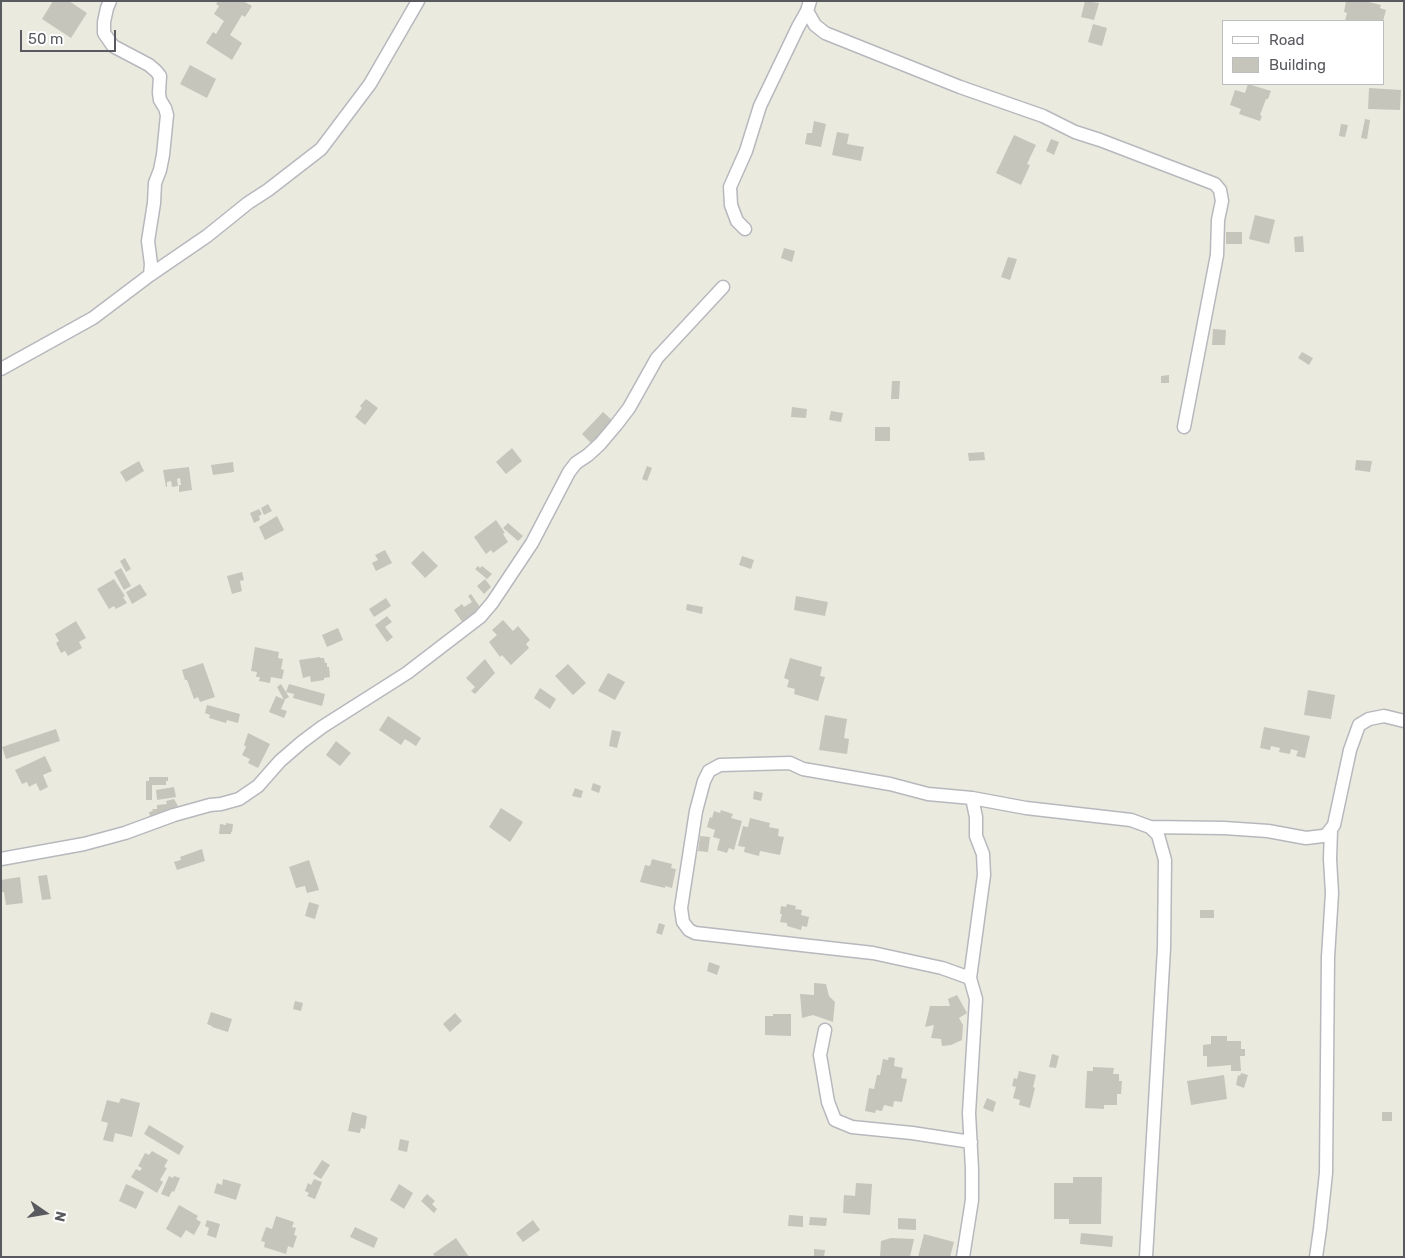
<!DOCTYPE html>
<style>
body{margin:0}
#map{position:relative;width:1405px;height:1258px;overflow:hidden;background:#eaeadf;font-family:Rubik,sans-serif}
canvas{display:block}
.frame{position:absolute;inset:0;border:2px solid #585a5f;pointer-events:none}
.legend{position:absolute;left:1222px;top:20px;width:162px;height:65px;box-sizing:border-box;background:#fff;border:1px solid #bcbdbf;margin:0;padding:6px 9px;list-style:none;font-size:15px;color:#585a5f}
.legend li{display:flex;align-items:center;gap:10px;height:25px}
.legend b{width:25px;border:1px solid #bcbdbf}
.north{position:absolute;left:20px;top:1188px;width:50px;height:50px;-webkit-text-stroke:4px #fff;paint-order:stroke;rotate:103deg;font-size:14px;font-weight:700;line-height:20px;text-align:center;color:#585a5f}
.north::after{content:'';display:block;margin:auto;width:18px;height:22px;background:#585a5f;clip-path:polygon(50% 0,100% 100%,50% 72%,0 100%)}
.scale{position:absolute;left:20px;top:30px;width:96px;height:22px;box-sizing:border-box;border:2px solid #585a5f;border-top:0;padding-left:6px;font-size:15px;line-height:18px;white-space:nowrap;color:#585a5f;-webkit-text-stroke:4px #fff;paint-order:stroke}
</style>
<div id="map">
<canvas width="1405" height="1258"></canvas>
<div class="frame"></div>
<ul class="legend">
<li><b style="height:6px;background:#fff"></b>Road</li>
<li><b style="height:14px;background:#c5c5bc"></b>Building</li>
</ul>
<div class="north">N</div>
<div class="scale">50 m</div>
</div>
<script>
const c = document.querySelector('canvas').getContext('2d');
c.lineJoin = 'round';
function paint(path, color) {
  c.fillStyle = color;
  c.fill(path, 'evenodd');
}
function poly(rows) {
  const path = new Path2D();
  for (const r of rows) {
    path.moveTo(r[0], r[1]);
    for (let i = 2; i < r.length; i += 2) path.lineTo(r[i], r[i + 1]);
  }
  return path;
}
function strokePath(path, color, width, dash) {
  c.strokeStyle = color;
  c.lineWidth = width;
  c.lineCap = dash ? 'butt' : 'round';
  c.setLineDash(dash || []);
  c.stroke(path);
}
paint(poly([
 [53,1,69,1,87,13,71,38,42,19],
 [218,1,243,1,252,6,245,17,242,15,230,35,242,43,232,60,206,43,213,32,216,34,224,21,214,14,219,6,216,4],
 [1085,1,1099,3,1094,20,1081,17],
 [1346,1,1365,1,1381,5,1380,8,1386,10,1383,21,1345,21,1347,13,1344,12],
 [1093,24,1107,28,1102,46,1088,42],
 [190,65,216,79,207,98,180,84],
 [1248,84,1271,91,1268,99,1266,99,1260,115,1262,116,1260,121,1239,114,1241,109,1230,105,1235,90,1245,93],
 [1369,88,1401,90,1400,110,1368,109],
 [1365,119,1370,120,1367,139,1361,138],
 [814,121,826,124,821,147,805,144,807,133,812,133],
 [1341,124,1348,125,1345,137,1339,136],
 [837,132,849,134,847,144,864,147,861,161,832,155],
 [1014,135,1036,145,1027,164,1030,165,1021,185,996,173],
 [1051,139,1059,142,1054,155,1046,151],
 [1255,215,1275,220,1269,244,1249,239],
 [1226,232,1242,232,1242,244,1226,244],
 [1303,236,1304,252,1295,252,1294,237],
 [784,248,795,251,792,262,781,258],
 [1008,257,1017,259,1010,280,1001,277],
 [1213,329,1226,330,1225,345,1212,345],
 [1302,352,1313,358,1309,365,1298,358],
 [1169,375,1169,383,1161,383,1161,376],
 [892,381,900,381,899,399,891,399],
 [366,399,378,408,365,425,355,417,362,408,360,406],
 [792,407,807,409,806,418,791,417],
 [831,411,843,413,841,422,829,420],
 [603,412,613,421,592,444,582,434],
 [875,427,890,427,890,441,875,441],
 [512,448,522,461,506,474,496,462],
 [984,452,985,460,969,461,968,453],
 [1356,460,1372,461,1370,472,1355,470],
 [139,461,144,471,126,482,120,472],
 [233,462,234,472,213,475,211,465],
 [647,466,652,468,647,481,642,479],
 [189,467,192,490,179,492,179,485,181,485,180,478,177,479,178,486,172,487,171,481,167,482,167,487,166,487,163,470],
 [268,504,272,511,264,515,261,508],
 [259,509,262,514,259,516,260,520,254,523,250,513],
 [277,516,284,530,265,540,259,527],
 [496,520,505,533,503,534,508,542,493,553,491,550,486,554,474,537],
 [508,523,523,536,518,541,503,528],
 [385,550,392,563,376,571,372,563,378,560,375,555],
 [423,551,438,566,425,578,411,563],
 [742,556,754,560,751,569,739,565],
 [125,558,131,569,126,572,120,561],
 [478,566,480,568,482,566,492,574,487,579,475,569],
 [121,568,131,586,124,590,114,572],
 [242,572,244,580,240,581,242,591,232,594,227,576],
 [114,579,125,596,123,597,127,603,116,609,114,606,109,609,97,589],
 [485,579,491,587,484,594,477,586],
 [140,584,147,595,132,604,126,592],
 [471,594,482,610,463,623,454,610,462,604,464,607,472,602,468,596],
 [796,596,828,602,825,616,794,610],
 [386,598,391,606,374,617,369,609],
 [687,604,703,607,702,614,686,610],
 [387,616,392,622,385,627,393,637,387,642,375,625],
 [503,620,513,631,518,626,530,640,526,644,529,648,511,665,502,655,500,657,489,642,497,635,492,630],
 [76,621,86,638,79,642,82,648,68,656,65,651,61,653,56,643,59,641,55,634],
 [338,628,343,640,327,647,322,635],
 [255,647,279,652,278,658,283,659,281,669,284,670,282,679,271,677,270,683,259,681,260,677,256,677,257,672,251,671],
 [320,657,320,658,324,658,325,663,327,663,327,667,329,667,330,677,324,678,324,680,311,682,310,676,303,678,299,660],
 [790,658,822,667,820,676,825,677,818,701,794,694,795,689,787,687,789,680,784,678],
 [485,659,495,673,475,694,471,691,475,687,466,678],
 [203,663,215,697,200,702,198,697,194,699,187,680,185,680,182,670],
 [568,664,586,683,573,695,555,676],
 [608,673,625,682,615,700,598,691],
 [281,684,289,697,284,700,277,687],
 [289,684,325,694,322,706,293,698,294,694,286,692],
 [540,688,556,699,550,709,534,698],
 [1308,690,1335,695,1331,719,1304,715],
 [276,696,285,700,281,709,287,711,284,718,269,712],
 [207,705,240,714,238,723,227,720,226,723,209,718,210,715,205,713],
 [825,715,847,719,844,738,849,739,847,754,819,750],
 [388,716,421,738,416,746,405,739,401,745,379,730],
 [1264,727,1310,736,1305,758,1296,756,1298,751,1291,749,1290,754,1279,752,1280,748,1271,746,1270,750,1260,748],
 [56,729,60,741,6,759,2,747],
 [612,730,621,732,617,748,609,746],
 [248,733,270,744,258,768,248,763,250,759,242,755,246,747,244,745],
 [336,741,351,753,340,766,326,755],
 [45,756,52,771,43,775,48,787,40,791,36,783,29,787,27,782,22,784,15,770],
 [149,777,168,777,168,781,166,781,166,785,152,785,152,800,146,800,146,781,149,781],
 [593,783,601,786,599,793,591,790],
 [174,787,176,797,157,800,156,790],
 [575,788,583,791,581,798,572,796],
 [754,791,763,793,761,801,753,799],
 [174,799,178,806,159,816,150,817,149,812,153,811,152,809,157,809,157,805,167,804,166,801],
 [501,808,523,822,510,842,489,827],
 [721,810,733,814,731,818,742,821,734,850,729,848,727,853,717,850,720,839,713,837,715,830,707,827,710,817,712,818,714,811,720,813],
 [750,818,770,823,769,827,779,829,778,836,784,837,780,855,760,851,759,856,744,852,745,847,738,846,743,826,748,827],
 [226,823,233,824,232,832,231,832,231,834,219,834,220,824,226,825],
 [700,836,710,837,708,852,698,851],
 [202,849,205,861,177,870,174,862,181,860,180,857],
 [652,859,672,864,671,868,676,869,672,888,665,886,665,888,640,882,645,865,650,866],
 [309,860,319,890,307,893,305,886,296,888,289,867],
 [47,875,51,899,42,900,38,876],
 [20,877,23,903,6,905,4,892,1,892,1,880],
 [309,902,319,905,315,919,305,916],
 [787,904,796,906,795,909,802,910,801,915,809,917,807,927,802,926,801,930,787,926,787,923,780,922,782,914,780,914,781,906,786,907],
 [1200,910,1214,910,1214,918,1200,918],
 [659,923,665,925,662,935,656,933],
 [709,962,720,966,717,975,707,971],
 [814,983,826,984,829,996,835,1002,833,1022,813,1015,802,1018,800,994,814,995],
 [957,995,967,1013,959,1018,963,1025,962,1040,951,1045,942,1046,941,1039,931,1038,934,1025,925,1027,930,1006,950,1006,948,999],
 [295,1001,303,1003,301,1011,293,1009],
 [211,1012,232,1019,228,1032,212,1027,212,1026,207,1024],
 [455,1013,462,1021,450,1032,443,1024],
 [773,1014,791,1014,791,1036,765,1035,765,1016,773,1016],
 [1211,1036,1227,1036,1227,1041,1241,1041,1241,1049,1245,1049,1245,1056,1240,1056,1241,1071,1231,1071,1231,1065,1207,1067,1207,1056,1203,1056,1203,1045,1211,1044],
 [1052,1054,1059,1056,1056,1068,1049,1067],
 [889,1057,895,1058,894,1066,903,1068,901,1078,907,1079,902,1102,894,1101,893,1107,884,1105,882,1111,876,1110,875,1113,865,1111,869,1088,874,1089,877,1075,880,1075,883,1059,888,1060],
 [1093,1067,1114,1068,1113,1074,1119,1074,1119,1081,1122,1081,1121,1094,1117,1094,1117,1105,1104,1105,1104,1109,1085,1108,1087,1071,1093,1071],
 [1019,1071,1036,1075,1033,1087,1035,1088,1030,1108,1019,1105,1020,1100,1013,1098,1016,1087,1012,1086,1014,1078,1017,1079],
 [1241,1073,1248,1075,1244,1088,1236,1085,1238,1075,1240,1076],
 [1224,1075,1227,1099,1191,1105,1187,1081],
 [121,1098,140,1103,132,1137,115,1133,113,1142,103,1140,108,1123,101,1121,107,1100,119,1103],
 [987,1098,996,1102,993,1112,983,1108],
 [352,1112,367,1116,365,1129,361,1128,360,1133,348,1131],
 [1382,1112,1392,1112,1392,1121,1382,1121],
 [149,1125,184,1146,179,1155,144,1134],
 [400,1139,409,1141,407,1152,398,1150],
 [152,1151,168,1160,164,1167,167,1168,160,1180,163,1182,157,1193,131,1177,136,1169,140,1171,142,1168,138,1166,145,1153,149,1155],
 [322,1160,330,1165,321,1179,313,1174],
 [169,1176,173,1178,174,1176,180,1178,174,1192,172,1191,169,1197,161,1194],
 [1073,1177,1102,1177,1101,1224,1069,1224,1069,1219,1054,1219,1054,1183,1073,1183],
 [223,1179,241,1184,236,1200,214,1193,217,1183,222,1185],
 [314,1179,322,1182,315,1199,307,1196,309,1193,305,1191,308,1183,311,1185],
 [856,1183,872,1184,870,1215,843,1213,844,1195,855,1196],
 [126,1184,144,1192,136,1209,119,1201],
 [399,1184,413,1193,404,1209,390,1200],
 [427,1194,435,1201,432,1204,437,1209,434,1213,421,1201],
 [179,1205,198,1216,196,1219,201,1222,194,1235,186,1230,181,1238,166,1229],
 [789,1215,803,1216,803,1227,788,1226],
 [276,1216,294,1222,292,1227,296,1228,294,1235,297,1236,293,1248,288,1246,286,1254,264,1247,265,1242,261,1241,266,1227,272,1229],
 [810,1217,827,1218,826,1226,809,1225],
 [898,1218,916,1219,916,1230,898,1229],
 [207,1220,220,1224,216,1238,207,1235,209,1228,205,1226],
 [533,1220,540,1230,523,1242,516,1233],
 [355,1227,378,1238,374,1248,350,1237],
 [1081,1233,1113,1236,1112,1247,1080,1244],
 [924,1234,954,1242,950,1257,918,1257],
 [456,1238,469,1257,435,1257,433,1254],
 [891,1238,914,1239,910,1257,880,1257,881,1241],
 [814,1249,825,1250,824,1257,814,1256]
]), '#c5c5bc');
const street = poly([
 [110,1,107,8,104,22,104,33,113,46,149,65,156,71,160,76,159,93,160,100,165,108,167,115,163,155,160,170,155,183,154,203,148,241,151,264,150,275],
 [810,1,807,11,815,25,825,33,960,87,1043,116,1075,132,1100,140,1215,184,1220,190,1222,201,1218,220,1217,255,1184,427],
 [745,229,737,221,731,205,730,187,746,151,760,106,798,27,807,11],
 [1,369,93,318,150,275,207,236,248,203,268,190,321,149,370,84,418,1],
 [1150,827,1224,828,1268,831,1306,838,1323,836,1327,834,1334,825,1350,750,1359,725,1369,719,1384,716,1404,721],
 [1,859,84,844,125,833,174,815,210,805,221,804,239,799,258,786,280,761,302,742,322,727,407,673,480,617,492,603,532,543,569,472,576,463,588,455,600,444,616,425,629,408,657,358,723,287],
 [970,978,942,968,873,953,695,933,689,930,683,922,681,908,696,811,704,781,709,771,720,765,790,763,803,769,890,784,928,794,972,798,1026,808,1131,820,1150,827,1158,835,1165,860,1164,948,1146,1257],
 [825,1030,820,1055,828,1102,835,1120,852,1127,912,1133,971,1142],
 [963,1257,972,1200,972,1169,969,1113,976,999,970,978,984,875,983,854,976,836,976,817,972,798],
 [1316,1257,1320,1229,1326,1173,1328,957,1332,893,1330,859,1331,830]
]);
strokePath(street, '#b7b8be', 15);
strokePath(street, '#fff', 12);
</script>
